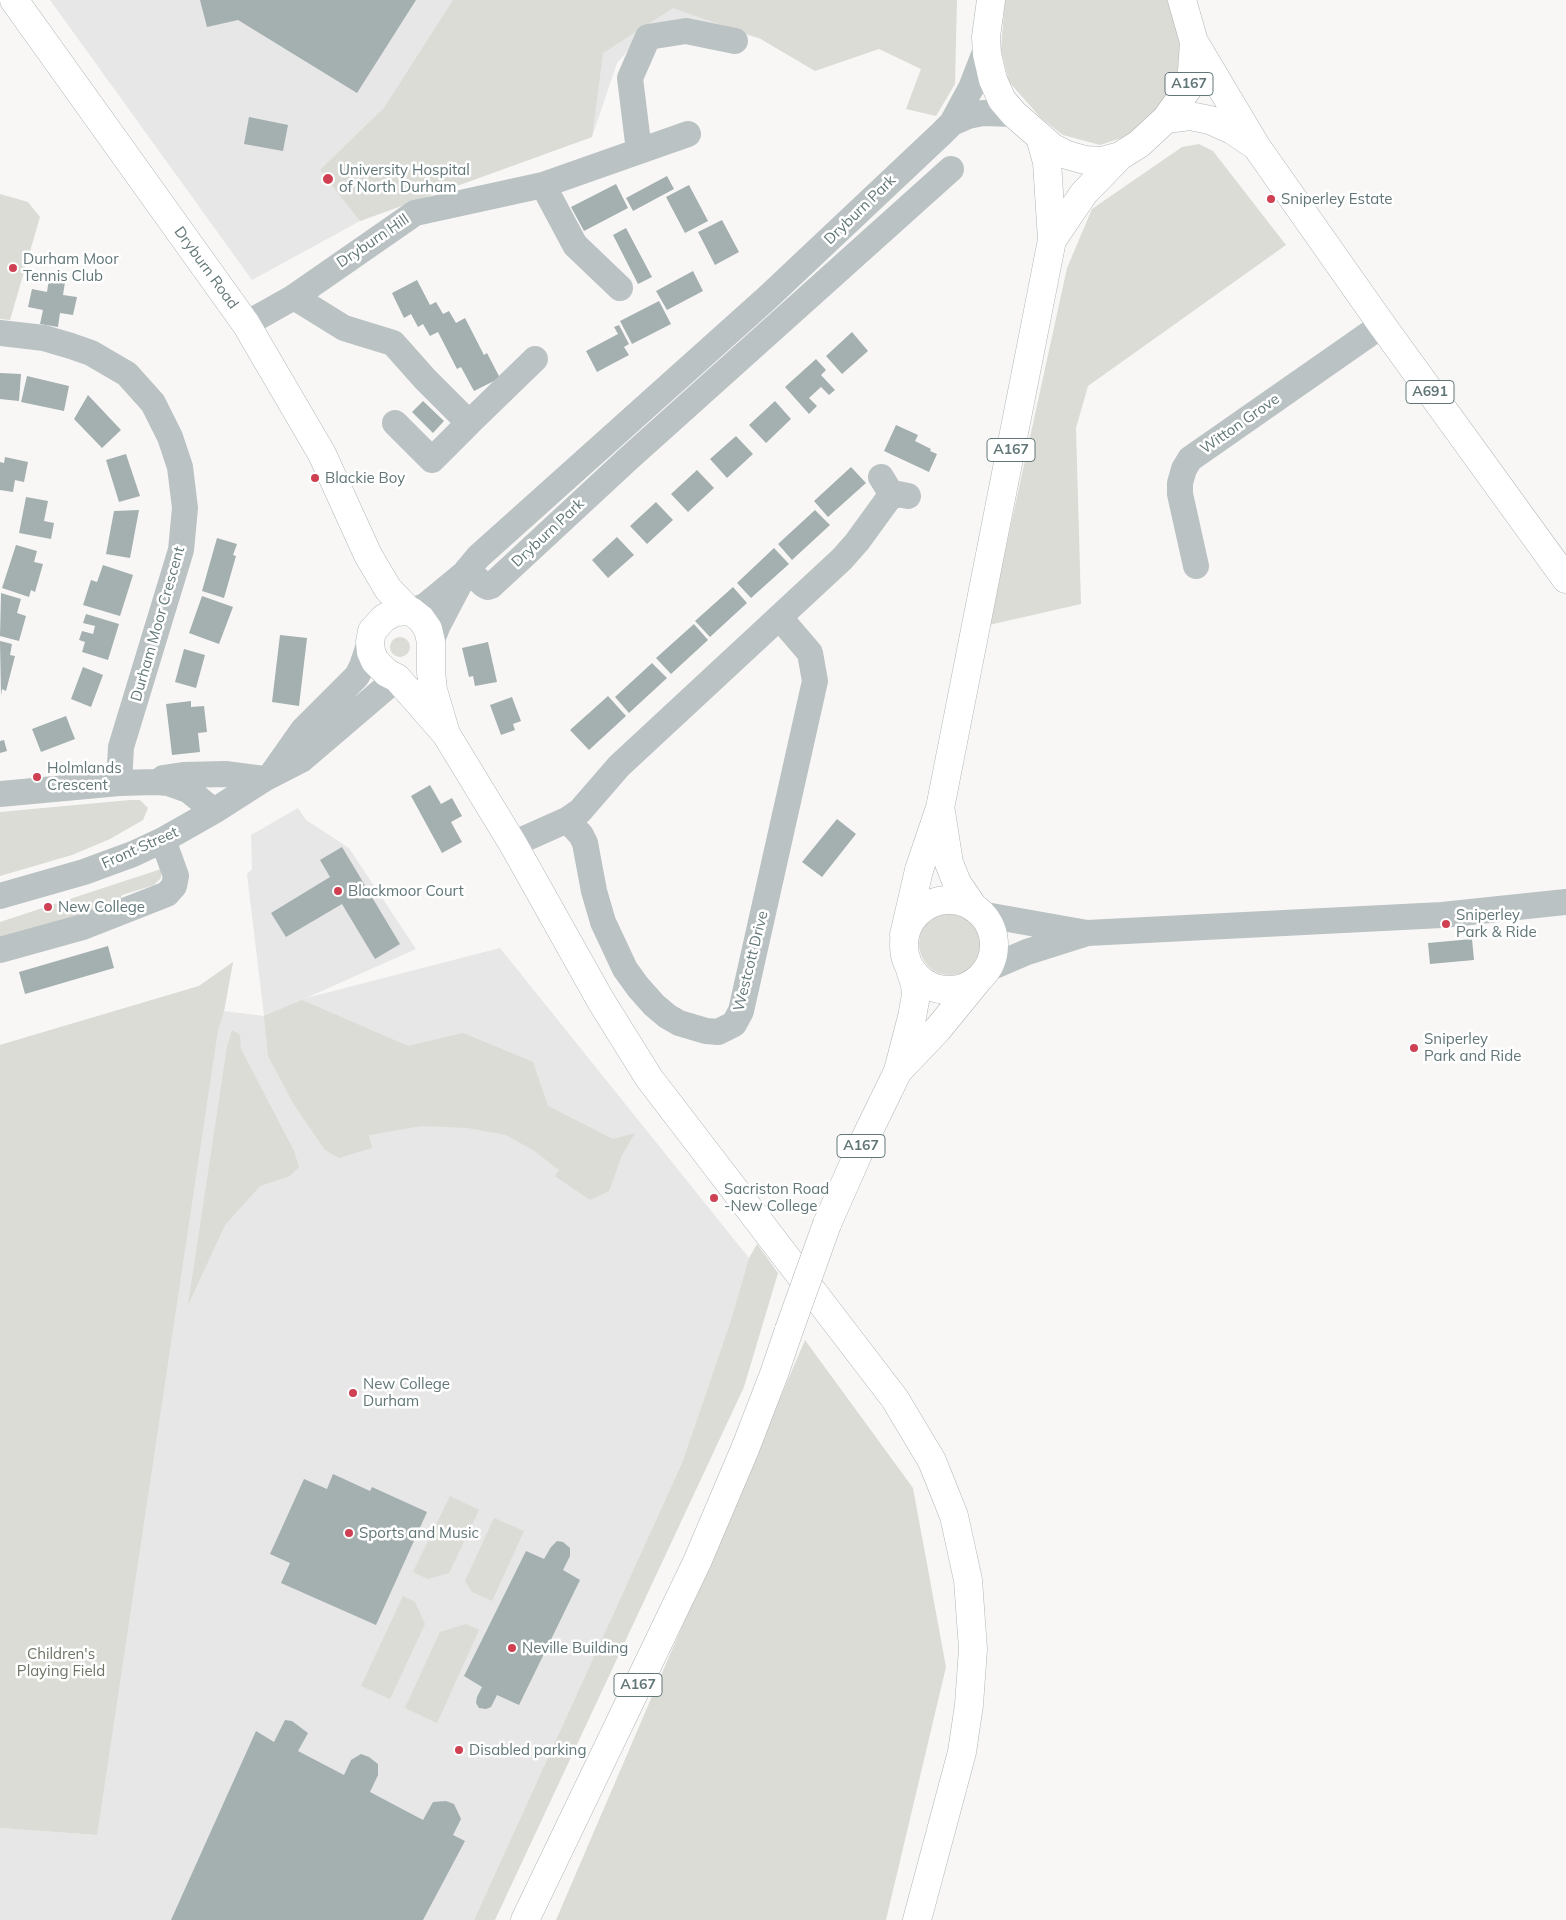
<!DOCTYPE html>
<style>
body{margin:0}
canvas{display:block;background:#f8f7f6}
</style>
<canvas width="1566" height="1920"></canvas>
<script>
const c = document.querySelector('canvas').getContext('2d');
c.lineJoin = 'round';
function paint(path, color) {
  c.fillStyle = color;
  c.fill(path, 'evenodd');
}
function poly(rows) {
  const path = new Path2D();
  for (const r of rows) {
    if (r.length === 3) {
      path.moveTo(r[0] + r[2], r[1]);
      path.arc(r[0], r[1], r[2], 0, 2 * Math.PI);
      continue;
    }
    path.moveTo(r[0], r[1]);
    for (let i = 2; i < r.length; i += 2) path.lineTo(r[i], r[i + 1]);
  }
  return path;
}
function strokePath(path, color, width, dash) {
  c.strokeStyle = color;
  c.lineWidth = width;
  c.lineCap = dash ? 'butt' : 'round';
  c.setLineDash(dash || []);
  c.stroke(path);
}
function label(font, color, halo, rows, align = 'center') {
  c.font = font + ' Mulish,sans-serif';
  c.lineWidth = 5;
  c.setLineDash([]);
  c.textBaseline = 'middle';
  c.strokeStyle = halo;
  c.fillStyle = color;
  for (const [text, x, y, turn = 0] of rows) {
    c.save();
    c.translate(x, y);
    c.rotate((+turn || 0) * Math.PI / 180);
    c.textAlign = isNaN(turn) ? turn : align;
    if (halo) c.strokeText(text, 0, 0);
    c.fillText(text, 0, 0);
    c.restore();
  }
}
paint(poly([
 [50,0,934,0,759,38,683,21,644,32,617,63,592,137,360,221,252,280],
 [298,808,306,820,349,848,416,949,306,998,500,948,749,1258,730,1323,682,1463,474,1920,0,1920,0,1828,97,1835,0,1045,199,986,233,962,224,1011,264,1016,247,874,252,869,251,835]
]), '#e6e7e6');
paint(poly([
 [453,0,957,0,955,84,936,116,906,109,921,69,879,49,815,71,759,38,673,8,603,53,592,137,360,221,320,170,384,108],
 [1005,0,1167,0,1183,42,1182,72,1173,94,1131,135,1100,145,1063,135,1041,118,1009,82,1001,50],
 [1199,144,1213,151,1286,245,1088,386,1076,428,1081,604,989,625,1067,268,1092,209,1182,147],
 [0,194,28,202,40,217,10,320,0,319],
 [400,647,10],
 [130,800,140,800,148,808,143,820,110,839,72,855,0,876,0,812],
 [161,869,161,878,154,885,122,895,117,905,0,940,0,922],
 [950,944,31],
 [233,962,224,1011,218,1030,97,1835,0,1828,0,1045,199,986],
 [302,1000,408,1046,463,1033,533,1062,548,1106,613,1139,635,1133,622,1155,609,1191,590,1200,555,1176,559,1170,533,1150,506,1135,468,1128,421,1126,369,1135,372,1148,339,1158,325,1150,293,1103,268,1056,264,1016],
 [232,1030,240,1035,241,1049,294,1151,299,1167,290,1176,260,1186,225,1225,188,1305,227,1047],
 [757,1244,778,1273,744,1387,495,1920,474,1920,682,1463,730,1323,749,1258],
 [805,1340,913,1488,946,1667,886,1920,556,1920],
 [450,1496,479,1510,449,1573,428,1579,413,1572],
 [494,1518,524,1531,492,1601,472,1592,465,1581],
 [403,1596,415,1602,425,1624,390,1699,361,1686],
 [466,1624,479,1630,437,1723,405,1708,440,1632]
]), '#dadcd5');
paint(poly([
 [200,0,416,0,357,93,238,20,207,27],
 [249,117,288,125,283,151,244,144],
 [667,176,674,189,633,211,626,198],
 [616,184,628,208,584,231,571,207],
 [689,185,708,221,685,233,666,197],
 [722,220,739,252,715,265,698,232],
 [626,228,652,277,638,284,613,235],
 [693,271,703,291,667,310,656,291],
 [49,279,65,282,63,295,77,297,73,315,60,313,58,327,40,324,43,310,28,307,32,289,47,292],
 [417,280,430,305,436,302,443,314,449,311,456,323,465,318,484,355,487,353,500,378,474,391,461,367,457,369,438,332,430,336,423,324,418,327,411,314,404,318,392,293],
 [659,301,671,324,632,344,620,321],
 [619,325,629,344,624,347,629,355,597,372,586,351,618,334,614,327],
 [852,332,868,351,842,374,826,356],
 [816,359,826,370,821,375,835,390,829,395,821,387,809,398,817,406,809,414,785,387],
 [0,373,21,374,19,401,0,399],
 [27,376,69,386,64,411,21,402],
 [88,395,121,430,102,448,74,419],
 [423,401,444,421,433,433,412,412],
 [775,401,791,419,766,443,749,425],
 [896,425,918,435,915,441,931,449,930,451,937,454,929,472,884,451],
 [736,436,753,454,727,478,710,459],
 [126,454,140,496,119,502,106,460],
 [5,457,28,462,24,482,15,480,13,492,0,490,0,462,4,463],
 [851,467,866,483,828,517,814,501],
 [697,470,714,488,688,512,671,494],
 [26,497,48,501,44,521,54,523,51,539,19,533],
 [656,502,673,520,647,544,630,526],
 [139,510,130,558,106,554,114,511],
 [815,510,830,525,792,560,778,544],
 [617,537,634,555,608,578,592,560],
 [217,538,237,544,233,555,236,556,224,598,202,591],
 [16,545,37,551,34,562,43,564,35,592,31,590,29,597,2,588],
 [774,548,789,564,751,598,737,583],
 [103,565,133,575,120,616,83,605,91,580,97,582],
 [733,587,747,603,710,637,695,621],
 [1,593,21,599,17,613,26,616,19,641,0,636],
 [202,596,233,607,219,644,189,633],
 [86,614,119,624,108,660,82,652,85,642,79,640,82,631,93,634,95,626,83,623],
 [694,624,708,640,671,674,656,658],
 [280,635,307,638,299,706,272,702],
 [0,641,12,644,10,655,15,656,6,691,2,689,1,696],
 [488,642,497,682,475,686,473,676,469,677,462,648],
 [184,649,205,655,196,688,175,682],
 [652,663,667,678,629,713,615,697],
 [83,667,103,675,91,707,71,699],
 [608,696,626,716,589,750,570,730],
 [512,697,521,721,513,724,515,730,501,735,490,705],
 [191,701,191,707,204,706,207,732,198,733,200,752,172,755,166,704],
 [66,716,75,739,41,752,32,729],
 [4,740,7,751,0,753,0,741],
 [430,785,441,804,452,798,462,816,451,822,462,842,442,853,411,796],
 [837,819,856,834,822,877,802,862],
 [342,847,400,944,375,959,342,904,286,937,271,913,330,877,320,860],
 [1472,939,1474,960,1430,964,1428,943],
 [108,946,114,968,25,994,19,972],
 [333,1474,370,1491,372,1487,427,1512,376,1625,281,1583,290,1563,270,1554,304,1479,327,1489],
 [557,1541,563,1542,570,1548,570,1556,563,1570,580,1580,519,1705,497,1695,491,1707,486,1709,479,1708,476,1703,477,1697,482,1687,464,1676,526,1551,544,1559,551,1547],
 [285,1720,292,1721,308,1733,298,1751,344,1775,351,1760,361,1754,369,1757,378,1764,378,1775,370,1792,423,1820,433,1802,446,1801,454,1804,461,1819,453,1835,465,1841,423,1920,171,1920,256,1731,274,1742]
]), '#a4afb0');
const major = poly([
 [14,0,246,324,322,454,368,555,388,589,408,610],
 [446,734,433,690,431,672,431,642,428,629,421,619,411,611,395,612,384,618,372,631,370,642,371,652,375,661,387,673,397,678,446,734,513,844,601,1001,649,1078,895,1399,932,1461,954,1516,968,1580,973,1649,969,1705,962,1752,917,1920]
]);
const highway = poly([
 [991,0,986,37,987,54,993,80,1002,100,1014,114,1053,148,1067,155,1085,160,1102,161,1120,156,1139,144,1166,119,1188,88,1192,71,1194,42],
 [1182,0,1194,42,1256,146,1382,325,1566,579],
 [1166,119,1190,116,1210,120,1232,130,1253,144],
 [1052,240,1084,193,1120,156],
 [941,812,949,863,957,883,974,908],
 [949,945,45],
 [904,935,919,870,940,808,1052,240,1047,162,1040,137],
 [899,1070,938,1029,978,980],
 [827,1224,862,1145,898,1071,912,1017,916,995,915,985,909,966],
 [525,1920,697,1562,745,1449,774,1374,789,1330]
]);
strokePath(major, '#b0b7b8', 29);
strokePath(highway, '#b0b6b7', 29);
strokePath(poly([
 [952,123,968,116,983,113,1014,114],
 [639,151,630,78,648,37,686,31,735,41],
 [543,185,575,245,620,288],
 [294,297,344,328,393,343,425,379,469,423,432,460,395,423],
 [246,324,294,297,415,213,543,185,688,134],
 [0,333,44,338,71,346,91,353,127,374,153,403,170,437,180,467,185,508,181,550,121,747,119,783],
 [469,423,535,359],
 [881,477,889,490,889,498],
 [1196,566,1180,494,1180,483,1184,469,1190,459,1382,325],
 [467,570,484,585,488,587,491,586,628,459,951,169],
 [411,611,425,606,465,573,478,557,767,298,941,134,952,123,971,88,987,47],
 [431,642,438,625,460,583],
 [274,771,303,730,357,676,362,666,370,642],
 [163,778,183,775,225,774,264,779],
 [0,794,119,783,156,782,168,783,188,790,214,811],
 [567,820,581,835,585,843,594,891,603,922,625,969,638,987,654,1005,667,1016,679,1023,706,1031,718,1032,734,1024,741,1011,815,681,810,653,780,618],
 [513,844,567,820,580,811,619,766,842,559,857,542,889,498,898,494,908,496],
 [0,896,84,872,133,854,163,840,214,811,264,779,301,760,397,678],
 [980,914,1087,933,1442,915,1566,902],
 [0,950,83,927,167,894,174,886,176,876,163,840],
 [985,970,1027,952,1084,934]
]), '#bbc2c3', 26);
strokePath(major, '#fff', 28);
strokePath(highway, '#fff', 28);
const highwayBridge = poly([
 [789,1330,827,1224]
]);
strokePath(highwayBridge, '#b0b6b7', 29, []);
strokePath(highwayBridge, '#fff', 28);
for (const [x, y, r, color] of [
 [328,179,6,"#ce4052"],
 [1271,199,5,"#ce4052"],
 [13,268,5,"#ce4052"],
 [315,478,5,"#ce4052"],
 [37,777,5,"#ce4052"],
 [338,891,5,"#ce4052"],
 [48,907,5,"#ce4052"],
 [1446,924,5,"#ce4052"],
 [1414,1048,5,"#ce4052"],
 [714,1198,5,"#ce4052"],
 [353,1393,5,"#ce4052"],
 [349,1533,5,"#ce4052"],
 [512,1648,5,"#ce4052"],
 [459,1750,5,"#ce4052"]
]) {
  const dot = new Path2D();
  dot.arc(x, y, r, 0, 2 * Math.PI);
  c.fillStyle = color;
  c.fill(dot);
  strokePath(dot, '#fff', 2);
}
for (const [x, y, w] of [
 [1189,84,48],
 [1430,392,48],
 [1011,450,48],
 [861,1146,48],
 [638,1685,48]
]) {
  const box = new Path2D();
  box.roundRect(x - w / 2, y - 11.5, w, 23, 4);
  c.fillStyle = '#fff';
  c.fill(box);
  strokePath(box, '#627678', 1);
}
label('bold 14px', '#627678', null, [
 ["A167",1189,84],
 ["A691",1430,392],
 ["A167",1011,450],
 ["A167",861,1146],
 ["A167",638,1685]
]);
label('15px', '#627678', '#fff', [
 ["University Hospital",339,170],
 ["of North Durham",339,187],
 ["Sniperley Estate",1281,199],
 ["Durham Moor",23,259],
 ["Tennis Club",23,276],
 ["Blackie Boy",325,478],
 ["Holmlands",47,768],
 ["Crescent",47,785],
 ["Blackmoor Court",348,891],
 ["New College",58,907],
 ["Sniperley",1456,915],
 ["Park & Ride",1456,932],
 ["Sniperley",1424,1039],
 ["Park and Ride",1424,1056],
 ["Sacriston Road",724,1189],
 ["-New College",724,1206],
 ["New College",363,1384],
 ["Durham",363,1401],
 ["Sports and Music",359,1533],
 ["Neville Building",522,1648],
 ["Disabled parking",469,1750]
], 'left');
label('15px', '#627678', '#fff', [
 ["Dryburn Park",860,210,-44],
 ["Dryburn Hill",373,241,-34],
 ["Dryburn Road",206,268,54],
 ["Witton Grove",1240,424,-35],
 ["Dryburn Park",548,533,-43],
 ["Durham Moor Crescent",158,624,-74],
 ["Front Street",140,848,-24],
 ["Westcott Drive",751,961,-76]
]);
label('15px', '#6e7665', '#fff', [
 ["Children's",61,1654],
 ["Playing Field",61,1671]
]);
</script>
